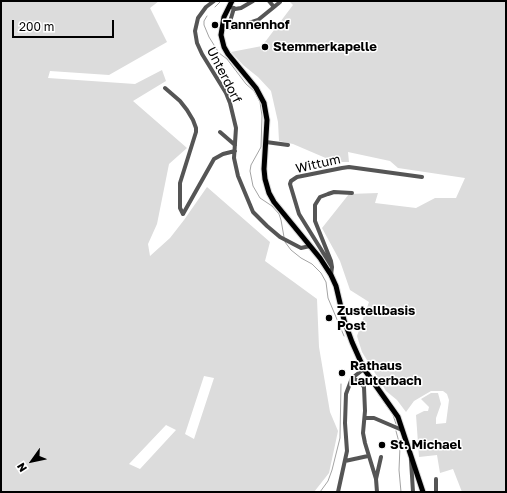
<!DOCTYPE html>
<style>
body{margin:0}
#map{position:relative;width:507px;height:493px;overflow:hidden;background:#fff;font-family:"Golos Text",sans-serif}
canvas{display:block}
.frame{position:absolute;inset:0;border:2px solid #000;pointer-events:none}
.north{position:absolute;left:12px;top:441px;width:40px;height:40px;-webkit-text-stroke:3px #fff;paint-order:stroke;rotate:237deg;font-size:11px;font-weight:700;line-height:16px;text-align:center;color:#000}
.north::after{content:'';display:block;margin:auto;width:14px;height:18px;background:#000;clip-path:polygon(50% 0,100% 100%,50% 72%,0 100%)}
.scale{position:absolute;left:12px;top:20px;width:102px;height:18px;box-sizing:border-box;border:2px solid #000;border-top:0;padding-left:5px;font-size:12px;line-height:14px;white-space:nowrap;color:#000;-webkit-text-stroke:3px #fff;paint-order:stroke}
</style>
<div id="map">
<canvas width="507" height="493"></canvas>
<div class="frame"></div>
<div class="north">N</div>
<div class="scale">200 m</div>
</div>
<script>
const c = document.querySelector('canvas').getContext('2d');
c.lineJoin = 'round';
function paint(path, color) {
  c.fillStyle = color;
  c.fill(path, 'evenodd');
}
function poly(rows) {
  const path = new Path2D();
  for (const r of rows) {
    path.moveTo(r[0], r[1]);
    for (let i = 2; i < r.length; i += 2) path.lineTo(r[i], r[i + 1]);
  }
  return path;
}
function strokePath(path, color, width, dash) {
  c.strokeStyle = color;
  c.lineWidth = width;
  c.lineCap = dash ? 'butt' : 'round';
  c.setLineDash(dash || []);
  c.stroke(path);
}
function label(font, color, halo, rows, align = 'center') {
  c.font = font + ' "Golos Text",sans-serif';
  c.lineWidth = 3;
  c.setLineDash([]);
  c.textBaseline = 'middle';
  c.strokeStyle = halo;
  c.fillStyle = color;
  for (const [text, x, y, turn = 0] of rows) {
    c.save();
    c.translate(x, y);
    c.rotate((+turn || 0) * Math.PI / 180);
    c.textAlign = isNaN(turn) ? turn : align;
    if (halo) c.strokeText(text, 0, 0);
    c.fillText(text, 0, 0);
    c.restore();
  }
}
paint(poly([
 [1,1,159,1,150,8,167,42,109,75,50,71,48,78,135,84,162,70,166,81,133,101,187,148,169,164,157,224,148,244,150,256,170,238,184,220,207,187,270,242,265,261,317,299,319,347,330,412,338,431,329,473,314,492,1,492],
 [204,376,214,378,194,439,185,434],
 [166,425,176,430,140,469,129,464],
 [289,1,506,1,506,492,462,492,453,469,440,473,437,455,419,457,416,415,424,411,428,411,429,407,421,399,431,393,438,393,441,404,436,418,436,424,446,423,449,400,447,394,443,391,431,391,414,401,406,412,397,400,386,391,362,352,357,336,369,302,350,290,340,261,322,228,349,194,378,193,375,203,416,208,435,198,456,198,465,178,398,168,390,161,348,152,349,162,339,162,338,158,335,162,293,144,279,141,278,122,271,91,258,77,243,65,231,52,262,46,293,5]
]), '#dcdcdc');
strokePath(poly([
 [215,7,221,1],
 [207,16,204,21,204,25,209,37,219,53,227,59,246,84,254,91,260,102,262,116,261,147,251,165,250,171,253,186,260,198,272,206,279,214,281,220,284,237],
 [285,242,291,250,301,258,312,264,321,273,326,282,328,298,344,336],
 [378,394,393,415,396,424],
 [396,431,400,446,399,470,401,492],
 [320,492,328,481,332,470,340,438,341,384]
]), '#a3a3a3', 1);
const major = poly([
 [232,1,224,17,221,35,224,47,228,54,256,88,264,103,267,120,264,169,265,179,269,193,274,202,320,258,331,275,336,286,344,320,352,342,364,369,398,417,423,492]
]);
strokePath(major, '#dbdbdb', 7);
strokePath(poly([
 [214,1,206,7,198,18,195,31,197,43,202,54,226,93,230,103,236,128,234,158,238,176,253,212,267,226,280,237,301,248,310,246],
 [231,7,235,9,241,8,253,1],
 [274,7,280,2],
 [234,8,229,25,230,28,234,28,258,20,274,7,269,1],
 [165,88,180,101,187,110,193,120,196,128,196,132,180,183,180,208,183,214],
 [220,132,235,145],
 [266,142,288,145],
 [183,214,214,159,223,154,235,151],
 [332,267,299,214,290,184,291,181,297,177,342,168,349,167,422,177],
 [331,275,332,267,331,261,315,221,315,205,320,197,328,194,334,192,352,193],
 [352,378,359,381,364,387,365,411,363,433,365,443,376,479,377,492],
 [365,418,374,418,402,430],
 [411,460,413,492],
 [345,461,368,456],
 [376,479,381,457],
 [338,492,347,451,345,423,346,394,352,378,364,369],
 [436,492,436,479]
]), '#555', 4);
strokePath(major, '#000', 5);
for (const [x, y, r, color] of [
 [215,25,4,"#000"],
 [265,47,4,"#000"],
 [329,318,4,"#000"],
 [342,373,4,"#000"],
 [382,445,4,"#000"]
]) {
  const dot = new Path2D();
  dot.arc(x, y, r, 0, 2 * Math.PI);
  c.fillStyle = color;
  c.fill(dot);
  strokePath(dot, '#fff', 1.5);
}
label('bold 13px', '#000', '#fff', [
 ["Tannenhof",223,25],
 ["Stemmerkapelle",273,47],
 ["Zustellbasis",337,311],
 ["Post",337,326],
 ["Rathaus",350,366],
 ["Lauterbach",350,381],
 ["St. Michael",390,445]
], 'left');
label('13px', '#000', '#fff', [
 ["Unterdorf",224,75,63],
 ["Wittum",318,164,-13]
]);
</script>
